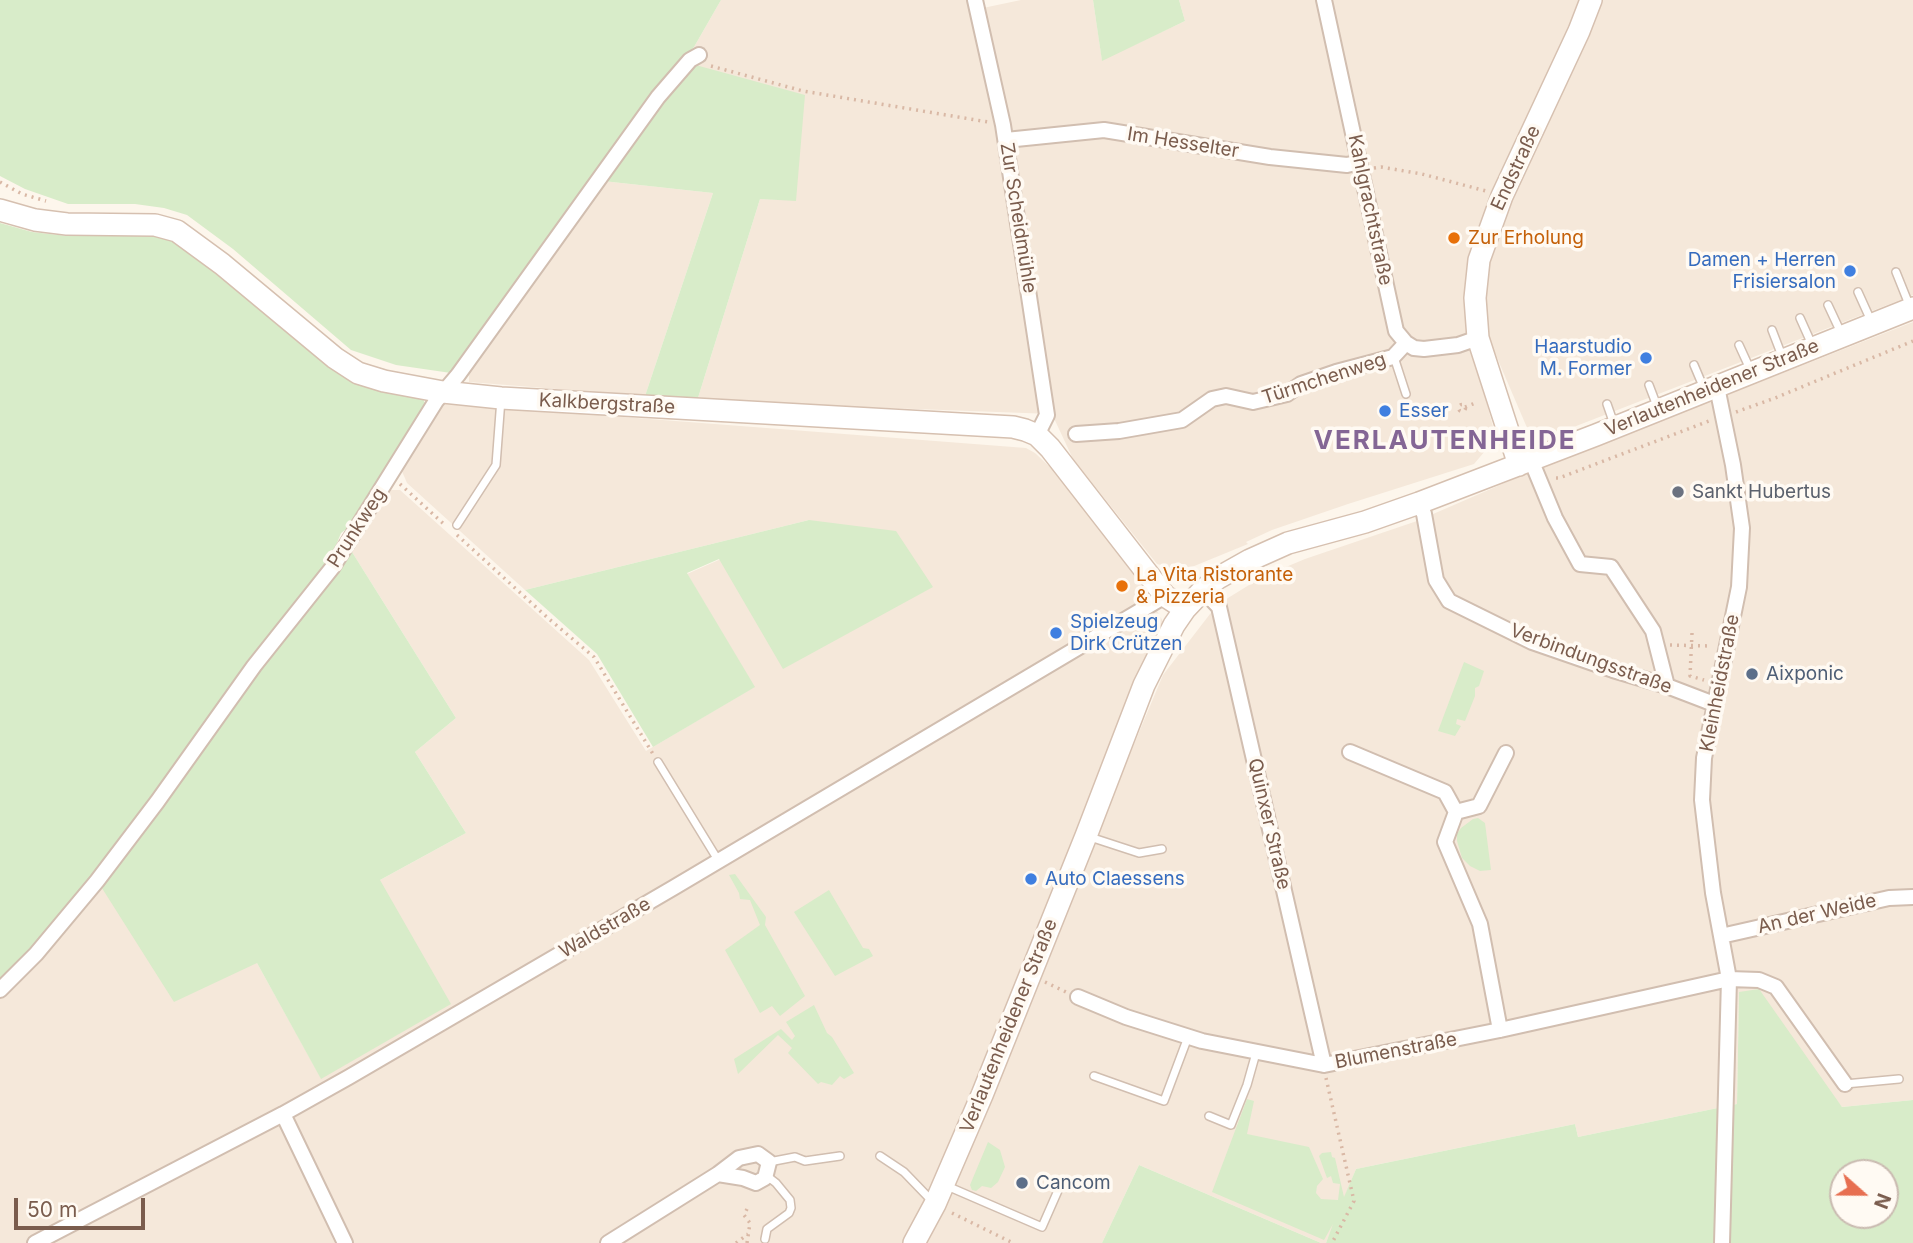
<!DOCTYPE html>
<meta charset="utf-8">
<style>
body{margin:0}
#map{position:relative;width:1913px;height:1243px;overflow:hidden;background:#fdf6ec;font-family:Inter,sans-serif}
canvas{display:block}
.north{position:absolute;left:1829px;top:1159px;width:70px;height:70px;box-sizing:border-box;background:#fffaf3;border:2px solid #cabbb1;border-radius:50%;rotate:111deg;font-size:19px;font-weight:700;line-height:28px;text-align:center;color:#7a5c4d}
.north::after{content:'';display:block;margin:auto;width:24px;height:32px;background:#e76f51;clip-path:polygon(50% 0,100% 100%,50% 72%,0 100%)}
.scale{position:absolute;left:14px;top:1198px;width:131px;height:32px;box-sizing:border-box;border:4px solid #7a5c4d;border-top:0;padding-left:9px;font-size:21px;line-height:24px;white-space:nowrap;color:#7a5c4d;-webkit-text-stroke:5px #fffaf3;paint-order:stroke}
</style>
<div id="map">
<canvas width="1913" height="1243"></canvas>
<div class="north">N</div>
<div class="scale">50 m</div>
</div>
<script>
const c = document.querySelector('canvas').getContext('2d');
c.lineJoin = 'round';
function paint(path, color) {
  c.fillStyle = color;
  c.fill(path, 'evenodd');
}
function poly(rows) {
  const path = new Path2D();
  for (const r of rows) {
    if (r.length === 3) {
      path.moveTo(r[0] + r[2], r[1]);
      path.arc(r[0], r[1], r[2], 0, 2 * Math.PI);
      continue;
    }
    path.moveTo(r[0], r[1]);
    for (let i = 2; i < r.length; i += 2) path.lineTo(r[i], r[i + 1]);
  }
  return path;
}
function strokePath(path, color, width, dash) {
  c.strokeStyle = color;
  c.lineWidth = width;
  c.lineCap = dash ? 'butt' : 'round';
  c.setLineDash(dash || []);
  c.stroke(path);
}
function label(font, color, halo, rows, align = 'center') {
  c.font = font + ' Inter,sans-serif';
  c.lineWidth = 7;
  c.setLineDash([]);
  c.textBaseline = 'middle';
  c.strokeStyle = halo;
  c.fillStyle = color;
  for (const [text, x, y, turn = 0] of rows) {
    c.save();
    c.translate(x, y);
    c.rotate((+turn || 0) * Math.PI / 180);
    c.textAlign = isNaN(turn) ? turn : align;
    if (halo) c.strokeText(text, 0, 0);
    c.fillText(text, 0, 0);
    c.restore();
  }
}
paint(poly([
 [721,0,981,0,983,8,1021,0,1093,0,1102,60,1185,21,1179,0,1582,0,1572,28,1485,210,1472,258,1473,351,1496,438,1474,464,1348,504,1272,530,1246,542,1248,544,1182,571,1157,564,1073,459,1052,414,697,401,760,199,796,200,692,64,694,47],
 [1599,0,1913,0,1913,295,1548,437,1528,430,1489,339,1483,299,1487,263,1501,217],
 [603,181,713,193,645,396,469,382,469,368],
 [1913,322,1913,1100,1842,1107,1739,992,1737,1104,1578,1137,1575,1124,1356,1169,1326,1243,1321,1243,1139,1165,1102,1243,925,1243,1163,675,1210,614,1228,598,1262,577,1305,559,1417,521,1523,475],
 [442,403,1026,448,1035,453,1071,487,1140,581,1165,625,975,1092,906,1243,0,1243,0,998,40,958,100,885,257,963,321,1078,380,880,466,833,415,752,456,718,352,552,390,490,400,490,589,660,646,751,754,687,687,574,809,520,525,590,407,483,401,469]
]), '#f5e8da');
paint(poly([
 [0,0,721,0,694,47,655,94,451,373,396,365,351,350,233,249,187,215,164,208,135,204,68,204,25,189,0,176],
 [1093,0,1179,0,1185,21,1102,61],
 [692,64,805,95,796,201,760,199,697,401,645,396,713,193,603,181,662,100],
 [0,223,32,232,68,236,152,235,173,241,215,273,329,367,354,382,390,393,422,397,425,403,424,411,356,522,341,533,328,565,93,877,32,950,0,982],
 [809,520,896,531,933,587,783,669,719,559,687,573,755,687,653,747,597,654,525,590],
 [352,552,456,718,415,752,466,833,380,880,451,1004,321,1079,257,963,174,1002,100,885,259,671,338,573],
 [1464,662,1484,671,1479,686,1475,688,1475,696,1465,721,1457,719,1456,724,1461,726,1455,736,1438,731],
 [1478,818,1485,823,1491,870,1480,871,1470,866,1462,858,1457,841,1457,834,1461,828,1473,819],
 [735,874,766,917,765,925,805,996,780,1016,772,1006,760,1013,725,950,760,925,750,900,740,899,739,893,729,875],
 [829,890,863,948,869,949,873,956,835,976,794,912],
 [1759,989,1842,1107,1913,1100,1913,1243,1326,1243,1333,1224,1324,1240,1212,1192,1247,1099,1254,1101,1247,1134,1309,1147,1323,1179,1317,1186,1316,1193,1321,1199,1338,1200,1340,1184,1333,1183,1331,1176,1327,1178,1319,1156,1322,1153,1331,1152,1332,1157,1335,1158,1344,1197,1356,1169,1575,1124,1578,1137,1737,1104,1739,992],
 [1843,1173,1885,1173,1885,1215,1843,1215],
 [814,1005,827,1033,832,1037,854,1073,844,1079,840,1076,832,1085,821,1082,818,1084,788,1053,792,1048,778,1035,738,1074,734,1059,781,1029,792,1040,795,1036,786,1022],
 [988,1142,1000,1150,1005,1167,998,1182,991,1188,982,1186,976,1191,972,1190,970,1185],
 [1139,1165,1321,1243,1102,1243]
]), '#d8ecc9');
const lane = poly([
 [1896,272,1910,307],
 [1858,292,1872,323],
 [1828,305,1842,335],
 [1800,318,1813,347],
 [1772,330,1782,356],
 [1739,345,1750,369],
 [1394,357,1406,394],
 [1694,365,1705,391],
 [1649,385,1657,406],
 [1607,404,1615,427],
 [457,525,496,465,501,399],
 [658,762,718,860],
 [1090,837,1139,853,1162,849],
 [1094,1076,1164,1101,1188,1037],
 [1845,1084,1899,1079],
 [1209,1116,1231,1125,1247,1085,1256,1053],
 [880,1156,904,1172,932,1201],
 [769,1162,795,1157,805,1161,840,1156],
 [947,1186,1042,1227,1060,1186],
 [765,1239,767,1229,789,1213,791,1208,790,1200,776,1183,767,1176]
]);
const street = poly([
 [975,0,1003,125,1047,415,1037,435],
 [1324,0,1396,331,1406,343,1414,348,1424,349,1458,345,1478,338],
 [1006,140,1104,130,1270,157,1347,165,1360,162],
 [1717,387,1733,465,1742,528,1739,587,1704,758,1702,800,1713,893,1729,979,1722,1243],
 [1076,434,1119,431,1182,420,1212,399,1226,396,1253,402,1287,394,1301,384,1336,372,1393,357,1406,343],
 [1531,460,1555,518,1580,564,1611,567,1653,631,1667,686],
 [1419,503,1424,514,1436,580,1449,601,1532,642,1613,670,1667,686,1714,704],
 [1203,590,1219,607,1324,1065],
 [1350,752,1445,792,1456,812,1445,842,1480,924,1500,1030],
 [1456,812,1479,806,1506,753],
 [1721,936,1889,898,1913,897],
 [0,990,36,954,97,881,157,802,254,666,332,568,436,401,458,375,658,97,690,60,699,55],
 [1078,997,1126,1017,1202,1041,1324,1065,1500,1030,1729,979,1759,980,1776,987,1845,1084],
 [283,1114,345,1243],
 [35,1243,283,1114,349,1077,673,888,1165,596],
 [608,1243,718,1174,739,1158,758,1154,769,1162,765,1178,756,1183,743,1178,718,1174]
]);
const secondary = poly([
 [0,210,35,220,67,224,155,225,177,231,222,264,335,358,358,373,384,381,443,392,501,398,1013,427,1025,430,1037,435,1050,448,1165,596,1185,609],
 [1519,465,1478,338,1475,298,1479,260,1502,196,1579,31,1591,0],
 [914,1243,935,1204,982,1095,1086,836,1144,685,1174,625,1185,609,1203,590,1218,578,1250,560,1288,543,1365,522,1419,503,1596,435,1913,308]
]);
strokePath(lane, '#d1beb0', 10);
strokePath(street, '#d1beb0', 18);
strokePath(secondary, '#d6c0b0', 24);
strokePath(poly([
 [711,66,803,91,988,122],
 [1374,168,1381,167,1422,174,1486,191],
 [0,182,22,194,46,201],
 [1462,408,3.5],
 [1465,407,1478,402],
 [1736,412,1775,398,1913,341],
 [1556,478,1559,478,1709,421],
 [400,484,446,526],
 [457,535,549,619,594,657,653,754],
 [1692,633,1690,676,1704,680],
 [1670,645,1712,646],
 [1045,982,1066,992],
 [1326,1078,1354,1201,1332,1243],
 [747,1209,744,1215,750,1223,747,1243],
 [952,1213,1013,1243],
 [736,1243,748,1234]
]), '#d9b8a5', 3.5, [2, 5]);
strokePath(lane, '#fff', 7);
strokePath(street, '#fff', 14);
strokePath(secondary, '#fff', 21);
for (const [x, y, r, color] of [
 [1454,238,7,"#e8710a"],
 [1850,271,7,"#3f7fe0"],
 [1646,358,7,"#3f7fe0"],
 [1385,411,7,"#3f7fe0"],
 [1678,492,7,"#6b7280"],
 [1122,586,7,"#e8710a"],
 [1056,633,7,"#3f7fe0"],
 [1752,674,7,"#5c6f8a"],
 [1031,879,7,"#3f7fe0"],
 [1022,1183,7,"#5c6f8a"]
]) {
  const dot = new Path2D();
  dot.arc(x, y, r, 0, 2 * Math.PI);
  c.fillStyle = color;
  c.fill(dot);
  strokePath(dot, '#fffaf3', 2.5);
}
label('19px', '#7a5c4d', '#fffaf3', [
 ["Im Hesselter",1183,143,9],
 ["Endstraße",1516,168,-65],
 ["Kahlgrachtstraße",1370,210,78],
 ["Zur Scheidmühle",1018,218,81],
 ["Türmchenweg",1324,379,-18],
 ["Verlautenheidener Straße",1712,388,-22],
 ["Kalkbergstraße",607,404,3],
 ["Prunkweg",357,528,-57],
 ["Verbindungsstraße",1591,659,20],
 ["Kleinheidstraße",1720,683,-79],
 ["Quinxer Straße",1269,824,77],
 ["An der Weide",1817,914,-13],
 ["Waldstraße",605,928,-30],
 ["Verlautenheidener Straße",1009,1026,-68],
 ["Blumenstraße",1396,1051,-11]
]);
label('19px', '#c56008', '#fffaf3', [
 ["Zur Erholung",1468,238],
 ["La Vita Ristorante",1136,575],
 ["& Pizzeria",1136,597]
], 'left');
label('19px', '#366cbe', '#fffaf3', [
 ["Damen + Herren",1836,260,"right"],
 ["Frisiersalon",1836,282,"right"],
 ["Haarstudio",1632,347,"right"],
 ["M. Former",1632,369,"right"],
 ["Esser",1399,411],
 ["Spielzeug",1070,622],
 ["Dirk Crützen",1070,644],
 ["Auto Claessens",1045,879]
], 'left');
label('19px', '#5b616d', '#fffaf3', [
 ["Sankt Hubertus",1692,492]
], 'left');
label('19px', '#4e5e75', '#fffaf3', [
 ["Aixponic",1766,674],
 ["Cancom",1036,1183]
], 'left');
c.letterSpacing = '2px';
label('bold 26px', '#846695', '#fffaf3', [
 ["VERLAUTENHEIDE",1445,441]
]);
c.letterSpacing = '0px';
</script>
